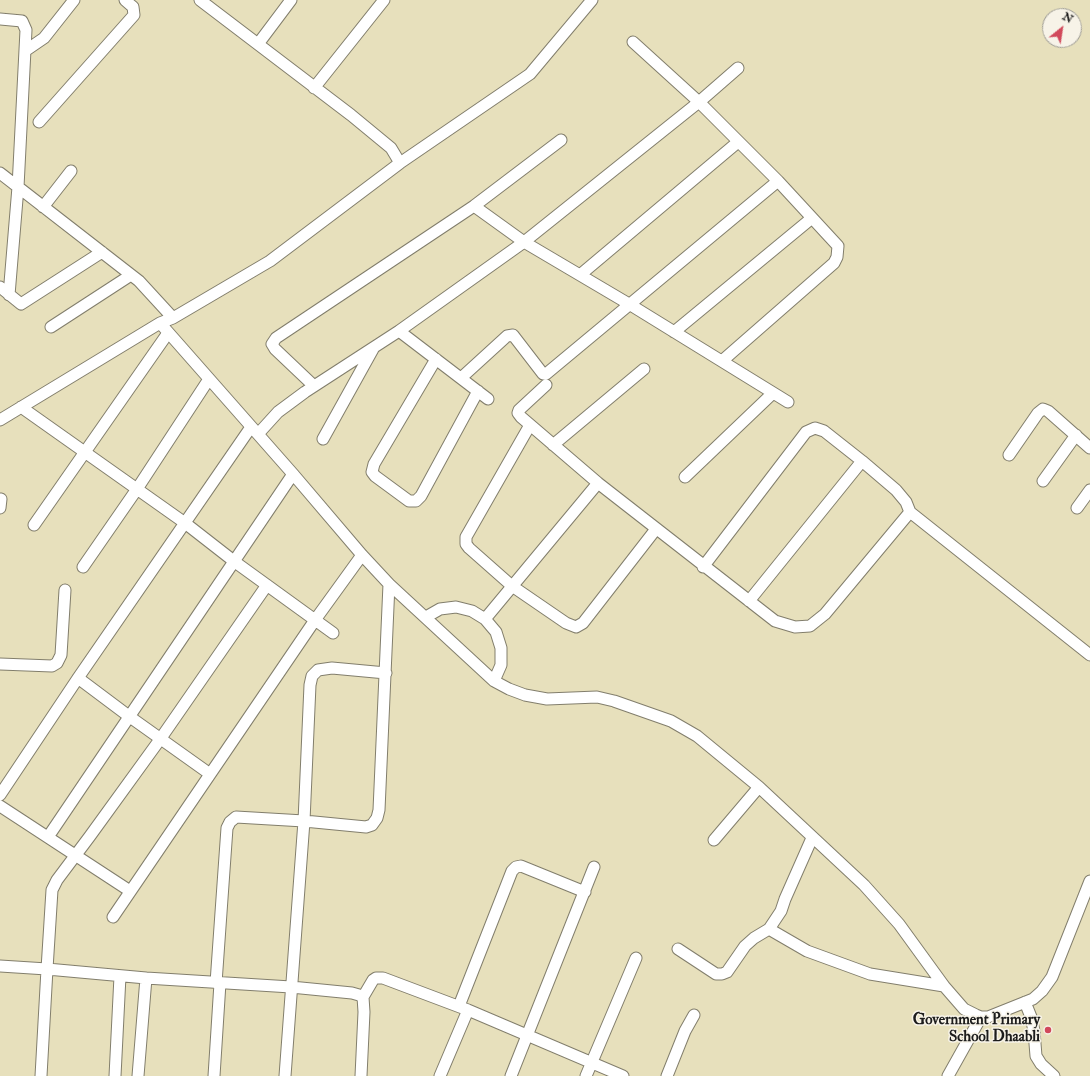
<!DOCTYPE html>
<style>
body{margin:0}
#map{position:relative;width:1090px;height:1076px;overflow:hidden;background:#e7e0bc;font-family:"IM FELL Double Pica",serif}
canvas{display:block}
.north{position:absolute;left:1042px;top:8px;width:40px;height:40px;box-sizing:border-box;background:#f7f3e8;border:1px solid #9f9d96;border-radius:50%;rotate:30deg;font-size:11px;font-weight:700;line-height:16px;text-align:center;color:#1c1c1c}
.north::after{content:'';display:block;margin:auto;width:14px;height:18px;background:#d1495b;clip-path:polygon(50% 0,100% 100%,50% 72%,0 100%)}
</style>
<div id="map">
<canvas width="1090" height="1076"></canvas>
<div class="north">N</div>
</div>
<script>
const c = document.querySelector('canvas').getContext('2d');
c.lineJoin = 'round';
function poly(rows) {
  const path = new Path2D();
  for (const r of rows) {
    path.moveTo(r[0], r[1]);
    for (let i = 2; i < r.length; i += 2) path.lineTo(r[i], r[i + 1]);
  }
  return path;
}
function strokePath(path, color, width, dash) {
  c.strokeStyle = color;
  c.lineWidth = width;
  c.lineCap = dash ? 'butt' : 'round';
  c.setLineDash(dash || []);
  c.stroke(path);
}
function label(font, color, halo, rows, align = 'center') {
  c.font = font + ' "IM FELL Double Pica",serif';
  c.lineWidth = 3;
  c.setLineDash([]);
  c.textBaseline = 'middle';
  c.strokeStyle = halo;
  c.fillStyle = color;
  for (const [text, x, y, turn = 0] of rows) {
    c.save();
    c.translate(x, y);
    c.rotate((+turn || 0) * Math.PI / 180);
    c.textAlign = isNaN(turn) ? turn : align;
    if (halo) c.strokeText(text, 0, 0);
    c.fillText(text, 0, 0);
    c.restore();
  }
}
const minor = poly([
 [200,0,351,115,391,148,400,163],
 [0,19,22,21,26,30,18,187,9,295],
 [633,42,699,102,778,181,838,246,837,257,834,263,722,361],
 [258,44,291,0],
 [25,51,44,38,74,0],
 [314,88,384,0],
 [39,122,134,15,133,7,125,0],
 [0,173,139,281,173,318],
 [474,206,524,242,629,304,788,402],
 [43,207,71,171],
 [580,275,738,142],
 [0,287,21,304,102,252],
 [160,323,293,474,362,555,389,584],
 [51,327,131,275],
 [399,331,488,399],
 [674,332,812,218],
 [436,359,374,464,372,472,375,476,409,501,416,501,421,496,478,391],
 [461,378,507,336,513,335,543,374,546,374,778,181],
 [546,385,519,410,518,413,521,417,598,483,775,621,795,627,810,626,825,614,910,512],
 [314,386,275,349,272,344,276,338,474,206,561,140],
 [21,407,185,523,235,562,333,633],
 [0,420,160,323,173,318,270,261,400,163,530,74,592,0],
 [530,425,466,537,466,544,469,548,512,586,566,623,576,627,583,623,656,529],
 [258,434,278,412,305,392,399,331,524,242,699,102,738,68],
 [323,439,373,349],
 [553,445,644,369],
 [1009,455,1038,413,1043,409,1048,411,1090,448],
 [685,477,773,393],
 [1043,481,1076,435],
 [0,508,1,499],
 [1077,508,1090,490],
 [34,525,168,333],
 [83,567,137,489,209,379],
 [703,567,806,432,815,428,824,431,862,461,896,490,906,502,910,512,1090,655],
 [749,601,862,461],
 [426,617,440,609,456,607,472,611,485,619,496,632,501,648,501,665,494,681],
 [485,619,598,483],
 [0,664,52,666,57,663,61,655,65,590],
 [78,678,130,717,210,774],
 [0,795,78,678,251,427],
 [0,806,130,891],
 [48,837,293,474],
 [714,840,759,787],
 [113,917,315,620,362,555],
 [769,929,807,951,870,974,944,986],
 [678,949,716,974,722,974,727,972,745,946,754,938,769,929,781,911,785,899,812,838],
 [0,966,47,969,41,1076],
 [146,978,47,969,52,890,57,880,90,836,161,738,267,585],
 [216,983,227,828,230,822,236,817,304,821,310,685,312,676,318,670,332,668,386,673],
 [363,997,373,980,376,978,383,978,468,1010,623,1076],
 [1025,1002,1031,1017,1034,1031,1036,1056,1041,1064,1054,1076],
 [459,1006,512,871,516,867,521,866,585,892],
 [115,1076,120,976],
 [138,1076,146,978,291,987,352,993,359,995,363,997,364,1012,361,1076],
 [214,1076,220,983],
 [285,1076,304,821,366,827,372,825,377,818,379,810,389,584,494,681,509,689,525,695,547,699,597,697,614,701,671,721,697,736,759,787,864,885,899,924,944,986,964,1009,976,1015,981,1017,988,1017,1033,999,1042,991,1052,977,1090,881],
 [440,1076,468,1010],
 [511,1076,594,867],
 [586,1076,636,958],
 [667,1076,685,1031,694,1015],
 [948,1076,981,1017]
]);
strokePath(minor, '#827e6c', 13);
strokePath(minor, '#fff', 11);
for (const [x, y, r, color] of [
 [1048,1030,4,"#d1495b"]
]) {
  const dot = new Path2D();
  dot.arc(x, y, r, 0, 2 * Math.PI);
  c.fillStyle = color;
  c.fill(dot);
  strokePath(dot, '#f7f3e8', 1.5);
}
label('bold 15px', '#1c1c1c', '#f7f3e8', [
 ["Government Primary",1040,1021],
 ["School Dhaabli",1040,1038]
], 'right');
</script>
